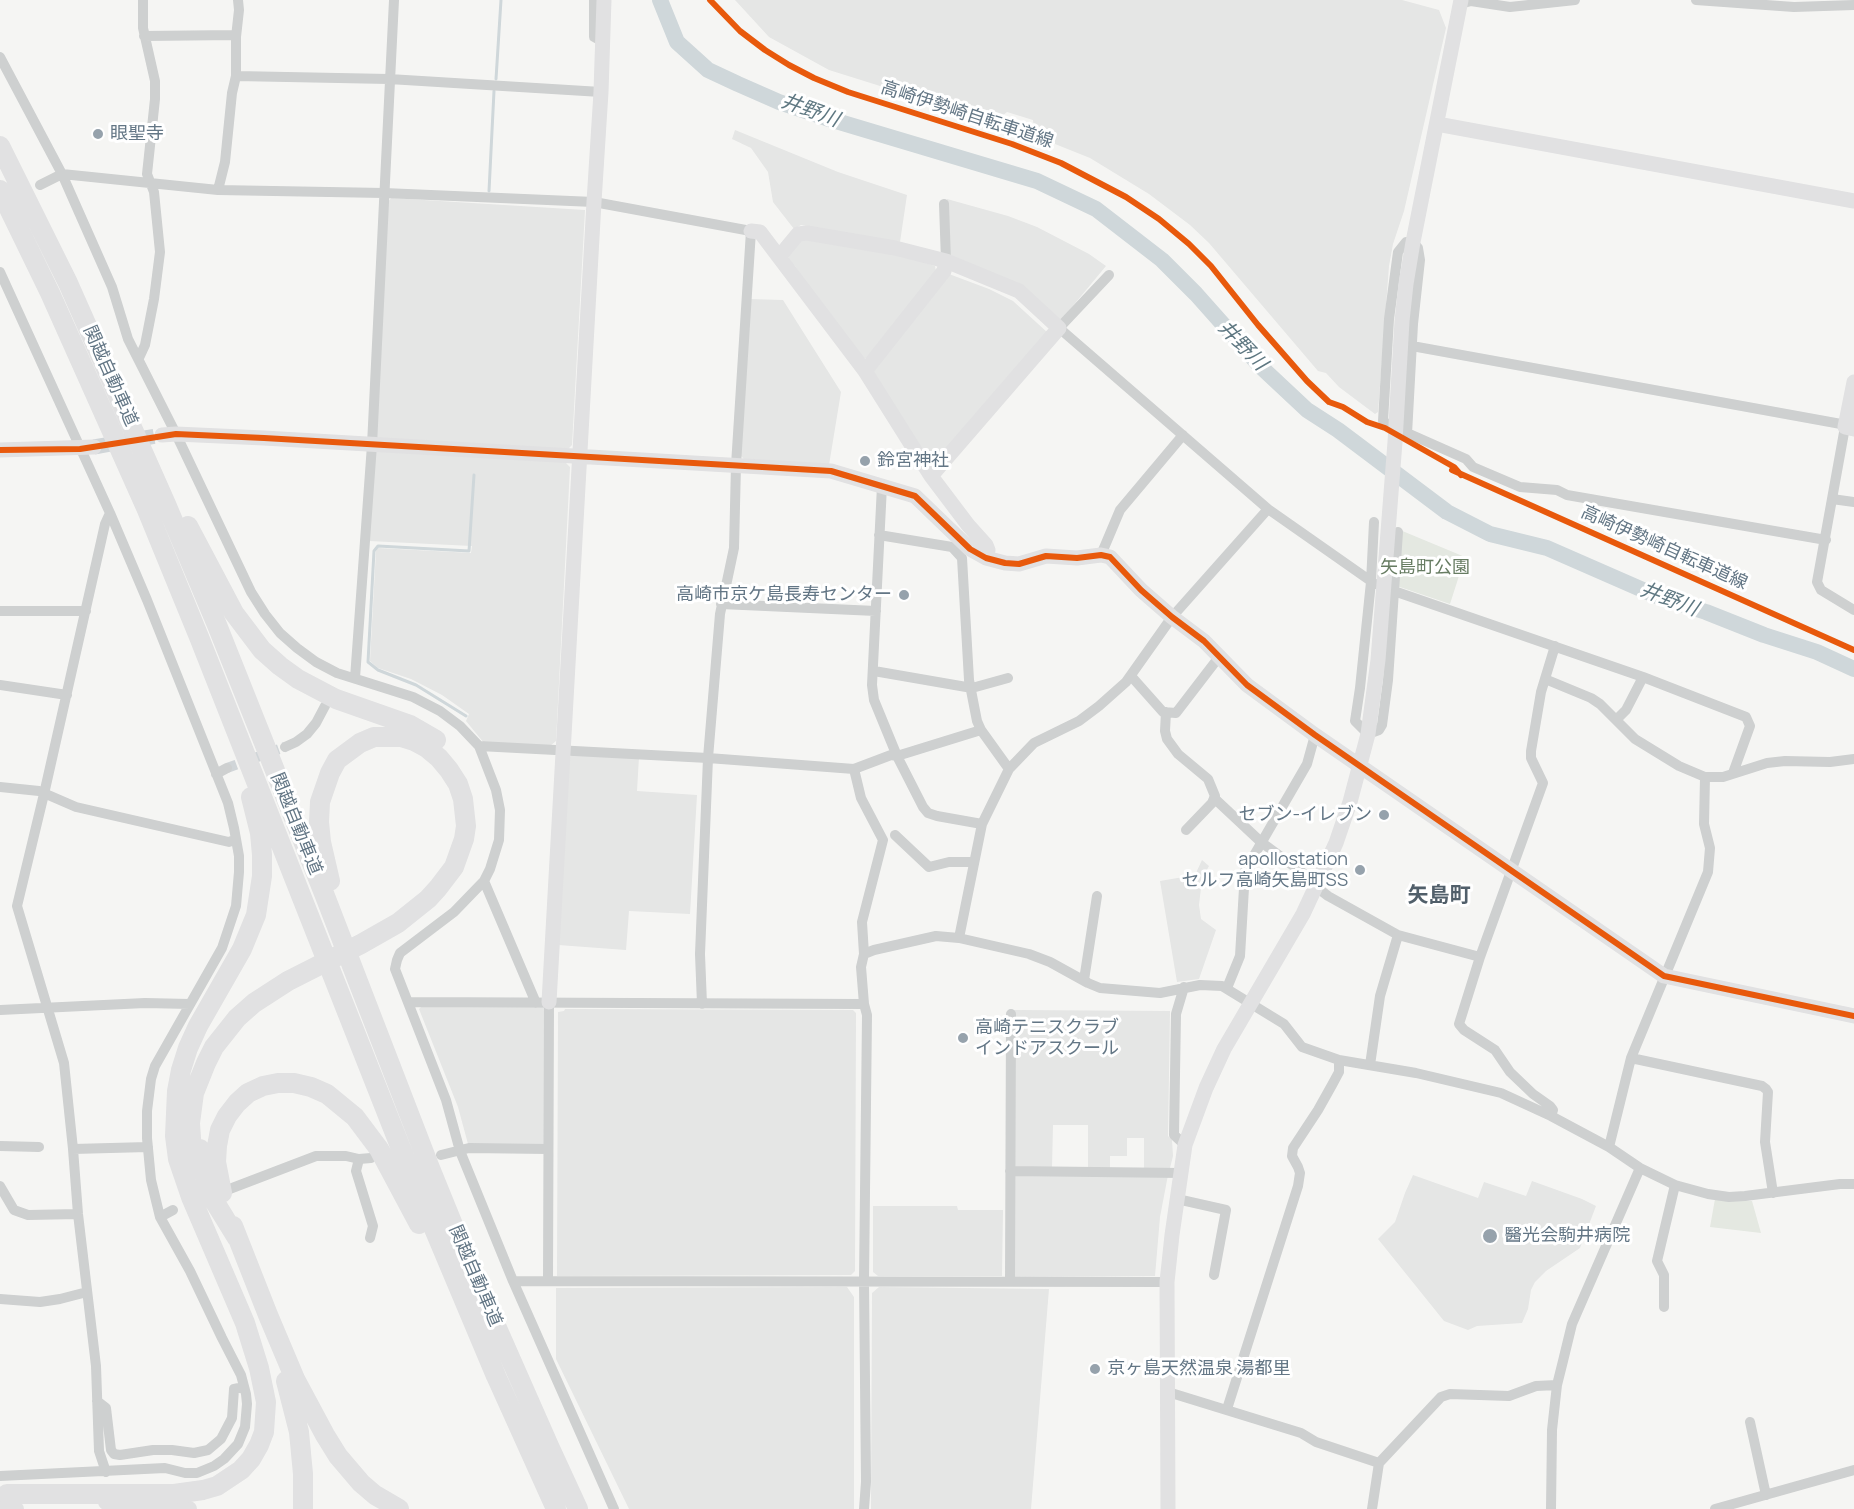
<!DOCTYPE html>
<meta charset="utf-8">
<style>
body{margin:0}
canvas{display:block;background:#f5f5f3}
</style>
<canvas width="1854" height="1509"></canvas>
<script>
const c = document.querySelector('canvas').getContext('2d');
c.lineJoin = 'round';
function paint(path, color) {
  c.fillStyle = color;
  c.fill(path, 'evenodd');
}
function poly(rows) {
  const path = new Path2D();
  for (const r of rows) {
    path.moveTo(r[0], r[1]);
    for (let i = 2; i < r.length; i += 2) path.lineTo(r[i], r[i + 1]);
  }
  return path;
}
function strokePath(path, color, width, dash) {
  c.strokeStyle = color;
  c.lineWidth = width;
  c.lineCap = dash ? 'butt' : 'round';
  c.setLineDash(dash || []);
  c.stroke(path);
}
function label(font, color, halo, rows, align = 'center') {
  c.font = font + ' Manrope,"Noto Sans JP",sans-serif';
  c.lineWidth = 6;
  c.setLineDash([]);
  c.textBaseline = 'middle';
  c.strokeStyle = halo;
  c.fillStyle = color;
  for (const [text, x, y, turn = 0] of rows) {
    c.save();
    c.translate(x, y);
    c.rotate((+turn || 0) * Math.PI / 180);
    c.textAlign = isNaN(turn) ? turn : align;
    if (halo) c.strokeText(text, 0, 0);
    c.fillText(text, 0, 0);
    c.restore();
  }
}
paint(poly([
 [735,0,1402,0,1439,10,1446,28,1404,211,1393,244,1389,266,1378,412,1375,414,1339,387,1326,373,1318,371,1209,243,1190,225,1149,194,1090,158,1035,136,1033,120,1007,112,995,122,829,70,769,37],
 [735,130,838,172,907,195,900,242,801,225,794,229,773,202,768,172,751,148,732,139],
 [391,198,585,210,572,445,567,450,379,440,376,435,388,202],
 [947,199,1008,216,1037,227,1089,254,1106,266,1062,319,1057,319,951,257,949,253],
 [809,238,896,253,935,266,936,272,868,358,859,358,795,266,788,260,789,254,800,240],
 [949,274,989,289,1013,301,1048,333,936,462,930,461,873,376,873,368],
 [749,299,783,300,841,392,829,465,744,459,740,455],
 [378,450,565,462,570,467,556,741,550,746,484,743,466,721,469,714,442,695,411,679,378,668,370,661,376,551,378,548,471,553,472,546,369,541,375,453],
 [573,753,639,757,637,791,697,795,690,914,629,911,626,950,558,945,569,758],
 [1202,860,1209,866,1202,879,1199,905,1201,919,1216,930,1199,979,1177,982,1160,881,1195,875],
 [422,1006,546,1007,547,1145,468,1144,458,1107,419,1009],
 [565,1009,853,1010,856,1013,855,1271,851,1275,557,1276,558,1012,564,1011],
 [1014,1010,1170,1011,1168,1136,1172,1140,1173,1156,1170,1168,1144,1168,1144,1138,1127,1138,1127,1156,1110,1156,1110,1168,1088,1168,1088,1125,1053,1125,1052,1168,1015,1168],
 [1014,1174,1168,1175,1160,1217,1155,1276,1015,1277],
 [1413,1175,1478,1198,1484,1182,1526,1196,1532,1181,1582,1199,1596,1206,1580,1248,1546,1271,1535,1282,1531,1290,1528,1309,1522,1323,1477,1326,1468,1330,1444,1321,1378,1239,1395,1222,1405,1193],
 [873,1206,957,1206,958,1210,1003,1210,1002,1276,878,1276,873,1272],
 [847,1287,854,1297,854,1509,629,1509,556,1359,556,1288],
 [879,1287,1049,1289,1031,1509,871,1509,872,1293]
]), '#e5e6e5');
paint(poly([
 [1400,530,1465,557,1450,604,1397,586],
 [1715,1199,1752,1201,1761,1233,1710,1227]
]), '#e4e8e1');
strokePath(poly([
 [496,79,501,0],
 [489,191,494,91],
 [466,716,416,685,378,670,368,662,374,551,378,546,469,551,474,475]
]), '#cfd7da', 3);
strokePath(poly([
 [660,0,677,42,708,70,738,84,779,102,826,118,1037,181,1096,209,1162,260,1196,294,1260,366,1307,410,1338,430,1447,512,1490,534,1547,548,1659,597,1706,612,1764,635,1817,652,1854,669]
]), '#cfd7da', 16);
strokePath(poly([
 [227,768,285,747]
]), '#d0d5d8', 10, [10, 5]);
strokePath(poly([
 [94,447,162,435]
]), '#d0d5d8', 15, [15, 8]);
strokePath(poly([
 [594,0,594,37,603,42],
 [1696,0,1794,7,1854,5],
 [1460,4,1471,1,1510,7,1575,0],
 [144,36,236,35],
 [0,57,62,174,112,287,128,339,176,434,251,592,265,614,280,633,297,648,316,662,337,673,413,697,440,711,460,726,479,746,496,790,500,810,499,840,490,869,484,881,536,1003],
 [236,76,389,79,601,92],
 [40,185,62,174,218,190,384,193,594,202,751,231,736,465,734,548,720,614,708,758,700,954,702,1004],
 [218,190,225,162,232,93,236,76,236,37,239,10,238,0],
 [944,204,946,261],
 [0,272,110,513,147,600,228,803,234,828,239,856,239,872,236,906,222,948,155,1066,151,1079,147,1111,147,1138,151,1180,160,1217,190,1271,222,1338,241,1375,246,1394,247,1404,245,1427,238,1444,224,1459,214,1466,197,1473,185,1473,165,1468,0,1476],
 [1109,275,1059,328,1268,509,1375,584],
 [1412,346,1841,424,1845,427,1817,582,1821,590,1854,610],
 [139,358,145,345,154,299,160,252,154,192,147,174,155,99,155,81,143,28,143,0],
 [1386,423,1383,421,1389,319,1398,252,1406,242,1413,242,1418,248,1420,260,1413,324,1407,434],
 [1405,432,1466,459,1473,467,1520,487,1557,490,1567,495,1826,540],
 [1832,499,1854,502],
 [1374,522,1371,582,1360,688,1355,721,1368,734,1379,730,1382,725,1388,680,1398,532],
 [879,535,952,547,962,558,969,680,977,721,981,730,1009,769],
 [1101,555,1120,510,1183,435],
 [1391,590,1643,677,1746,717,1750,726,1733,773],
 [721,604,876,611],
 [0,611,86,611],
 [874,671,972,688,1008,678],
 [1131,676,1163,712,1176,713,1219,657],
 [355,678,372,445,394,0],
 [1545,679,1591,698,1600,704,1635,739,1679,766,1705,777],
 [0,685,67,695],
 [1166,712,1165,731,1167,739,1178,754,1208,779,1215,796,1212,803,1186,830],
 [1616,720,1626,710,1643,677],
 [981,730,897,756,923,807,928,813,937,816,982,824],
 [479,746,708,758,854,769,891,755,897,756,874,700,872,685,882,486],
 [285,747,296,742,307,734,316,723,325,706],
 [854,769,861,798,883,840,862,922,864,954,861,967,864,1004],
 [216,774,227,768],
 [0,787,39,791,76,807,229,842,236,839],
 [1214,798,1261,842,1307,876,1315,886,1328,896,1398,935,1480,957],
 [895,835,929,867,949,862,974,862],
 [484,881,454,912,400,953,397,960,395,969,446,1100,460,1151,513,1281,614,1509],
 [959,938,982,824,1009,769,1034,743,1079,721,1099,706,1126,682,1172,617,1268,509],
 [864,954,874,950,936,936,959,938,1029,954,1050,962,1088,983,1100,988,1160,993,1200,985,1222,986,1284,1024,1302,1047,1339,1060,1416,1073,1501,1093,1551,1116,1609,1147,1640,1168,1675,1185,1708,1194,1729,1197,1745,1196,1840,1184,1854,1184],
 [1084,980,1097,896],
 [1184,987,1176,1014,1174,1135,1185,1145],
 [1227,988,1240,956,1245,871,1307,764,1315,735],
 [408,1002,864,1004,867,1015,864,1281,866,1482,864,1509],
 [0,1010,145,1003,190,1004],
 [1631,1058,1762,1086,1766,1089,1768,1092,1765,1142,1773,1193],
 [1370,1065,1380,996,1398,935],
 [1551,1116,1553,1110,1550,1106,1533,1094,1510,1072,1495,1050,1464,1030,1459,1024,1480,957,1543,783,1531,758,1531,751,1541,692,1555,646],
 [0,1146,39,1147],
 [1609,1147,1631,1058,1708,872,1710,848,1704,824,1705,777,1723,777,1767,763,1785,761,1830,762,1854,759],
 [73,1149,148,1147],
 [441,1155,469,1148,548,1149],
 [359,1159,356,1171,373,1226,370,1238],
 [1010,1171,1181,1173],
 [0,1186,14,1210,28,1215,78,1214],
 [227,1190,316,1156,346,1156,359,1159,371,1158],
 [1177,1199,1226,1210,1214,1275],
 [160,1217,173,1210],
 [513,1281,1167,1282],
 [548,1281,549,1002],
 [1010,1282,1011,1014],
 [0,1299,40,1302,60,1299,87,1292],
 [1664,1307,1664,1275,1657,1261,1675,1185],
 [1168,1392,1301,1433,1316,1442,1379,1463],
 [97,1401,106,1408,111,1450,114,1454,120,1455,153,1450,172,1450,194,1453,208,1450,221,1439,232,1418,234,1389,244,1387],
 [1227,1409,1298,1186,1300,1173,1298,1167,1292,1156,1293,1148,1318,1110,1332,1085,1339,1072,1339,1060],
 [1750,1422,1766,1495],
 [106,1472,99,1451,96,1366,78,1214,73,1149,64,1063,17,906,44,794,105,524,110,513],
 [1372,1509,1379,1463,1441,1397,1450,1394,1509,1396,1536,1386,1557,1385],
 [1551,1509,1552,1430,1557,1385,1563,1361,1572,1324,1640,1168],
 [1715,1509,1854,1470]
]), '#ced0d0', 10);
strokePath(poly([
 [1437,124,1854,201],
 [751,231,760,232,865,371,931,476,968,525,986,545,988,550,986,558],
 [779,257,798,234,807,233,895,248,946,261,1019,291,1059,328,931,476],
 [865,371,944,271,946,261],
 [1854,382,1845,427,1854,429],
 [162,435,176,434,264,438,831,471,915,496,970,549,986,558,1005,563,1019,564,1046,556,1077,558,1101,555,1110,557,1141,590,1172,617,1204,641,1247,685,1315,735,1664,976,1854,1016],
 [0,450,94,447],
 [549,1002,594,202,601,92,604,0],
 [1168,1509,1167,1282,1172,1235,1185,1145,1206,1088,1224,1049,1303,914,1336,843,1350,802,1368,734,1378,660,1395,442,1402,321,1406,284,1413,242,1461,0]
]), '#e1e1e2', 15);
strokePath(poly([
 [106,1502,189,1509],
 [0,1508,16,1509]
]), '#e1e1e2', 16);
strokePath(poly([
 [0,146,68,283,166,504,217,625,325,896,430,1168,471,1269,549,1446,578,1509],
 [0,190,50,293,147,510,199,637,411,1174,496,1376,556,1509],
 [188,526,234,613,262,650,280,666,298,679,336,699,410,725,436,740],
 [200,1149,207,1186,213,1199,237,1238],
 [193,1169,190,1123,194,1093,206,1063,214,1047,237,1018,254,1003,288,981,361,944,398,923,428,899,438,888,454,867,464,839,466,826,463,799,458,784,449,770,439,758,427,748,414,741,401,737,374,737,360,743,337,760,330,773,320,802,319,822,321,842,330,881],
 [222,1193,216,1162,217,1146,220,1130,227,1116,237,1103,248,1093,263,1086,278,1083,294,1083,311,1087,327,1094,355,1117,379,1149,419,1224],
 [233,1226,268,1315,295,1379,325,1435,338,1456,361,1483,375,1495,399,1509],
 [286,1381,299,1432,303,1474,303,1509],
 [7,1494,174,1494,203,1490,217,1486,241,1470,251,1459,259,1445,264,1432,266,1402,259,1368,245,1323,191,1197,178,1159,175,1136,177,1091,181,1070,188,1048,198,1026,242,949,256,915,262,876,262,855,260,833,251,797]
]), '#e1e1e2', 20);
strokePath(poly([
 [710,0,740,31,765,50,789,65,814,78,848,92,1012,144,1061,163,1126,197,1159,219,1189,244,1211,266,1258,325,1307,381,1329,402,1343,407,1367,422,1385,428,1454,467,1461,475],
 [0,450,80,449,176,434,264,438,831,471,915,496,970,549,986,558,1005,563,1019,564,1046,556,1077,558,1101,555,1110,557,1141,590,1172,617,1204,641,1247,685,1315,735,1664,976,1854,1016],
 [1452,470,1854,650]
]), '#e8590c', 6);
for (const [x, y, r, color] of [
 [98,134,6,"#96a2ac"],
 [865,461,6,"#96a2ac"],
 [904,595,6,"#96a2ac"],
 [1384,815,6,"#96a2ac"],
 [1360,870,6,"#96a2ac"],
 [963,1038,6,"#96a2ac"],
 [1490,1236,8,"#96a2ac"],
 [1095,1369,6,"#96a2ac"]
]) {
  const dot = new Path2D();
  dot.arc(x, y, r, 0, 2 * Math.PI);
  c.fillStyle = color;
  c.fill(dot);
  strokePath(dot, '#fff', 2);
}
label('18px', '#637685', '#fff', [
 ["高崎伊勢崎自転車道線",967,115,18],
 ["関越自動車道",110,376,66],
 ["高崎伊勢崎自転車道線",1664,548,24],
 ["関越自動車道",296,824,68],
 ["関越自動車道",475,1276,67]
]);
label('18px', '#637685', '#fff', [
 ["眼聖寺",110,134],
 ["鈴宮神社",877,461],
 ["高崎市京ケ島長寿センター",892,595,"right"],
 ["セブン-イレブン",1372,815,"right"],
 ["apollostation",1348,860,"right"],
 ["セルフ高崎矢島町SS",1348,881,"right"],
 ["高崎テニスクラブ",975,1028],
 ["インドアスクール",975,1049],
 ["醫光会駒井病院",1504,1236],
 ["京ヶ島天然温泉 湯都里",1107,1369]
], 'left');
label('18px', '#677c62', '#fff', [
 ["矢島町公園",1425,568]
]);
label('italic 20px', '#5f7882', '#fff', [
 ["井野川",810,111,20],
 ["井野川",1242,346,46],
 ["井野川",1669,600,21]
]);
label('bold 21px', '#515f6a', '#fff', [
 ["矢島町",1439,896]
]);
</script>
